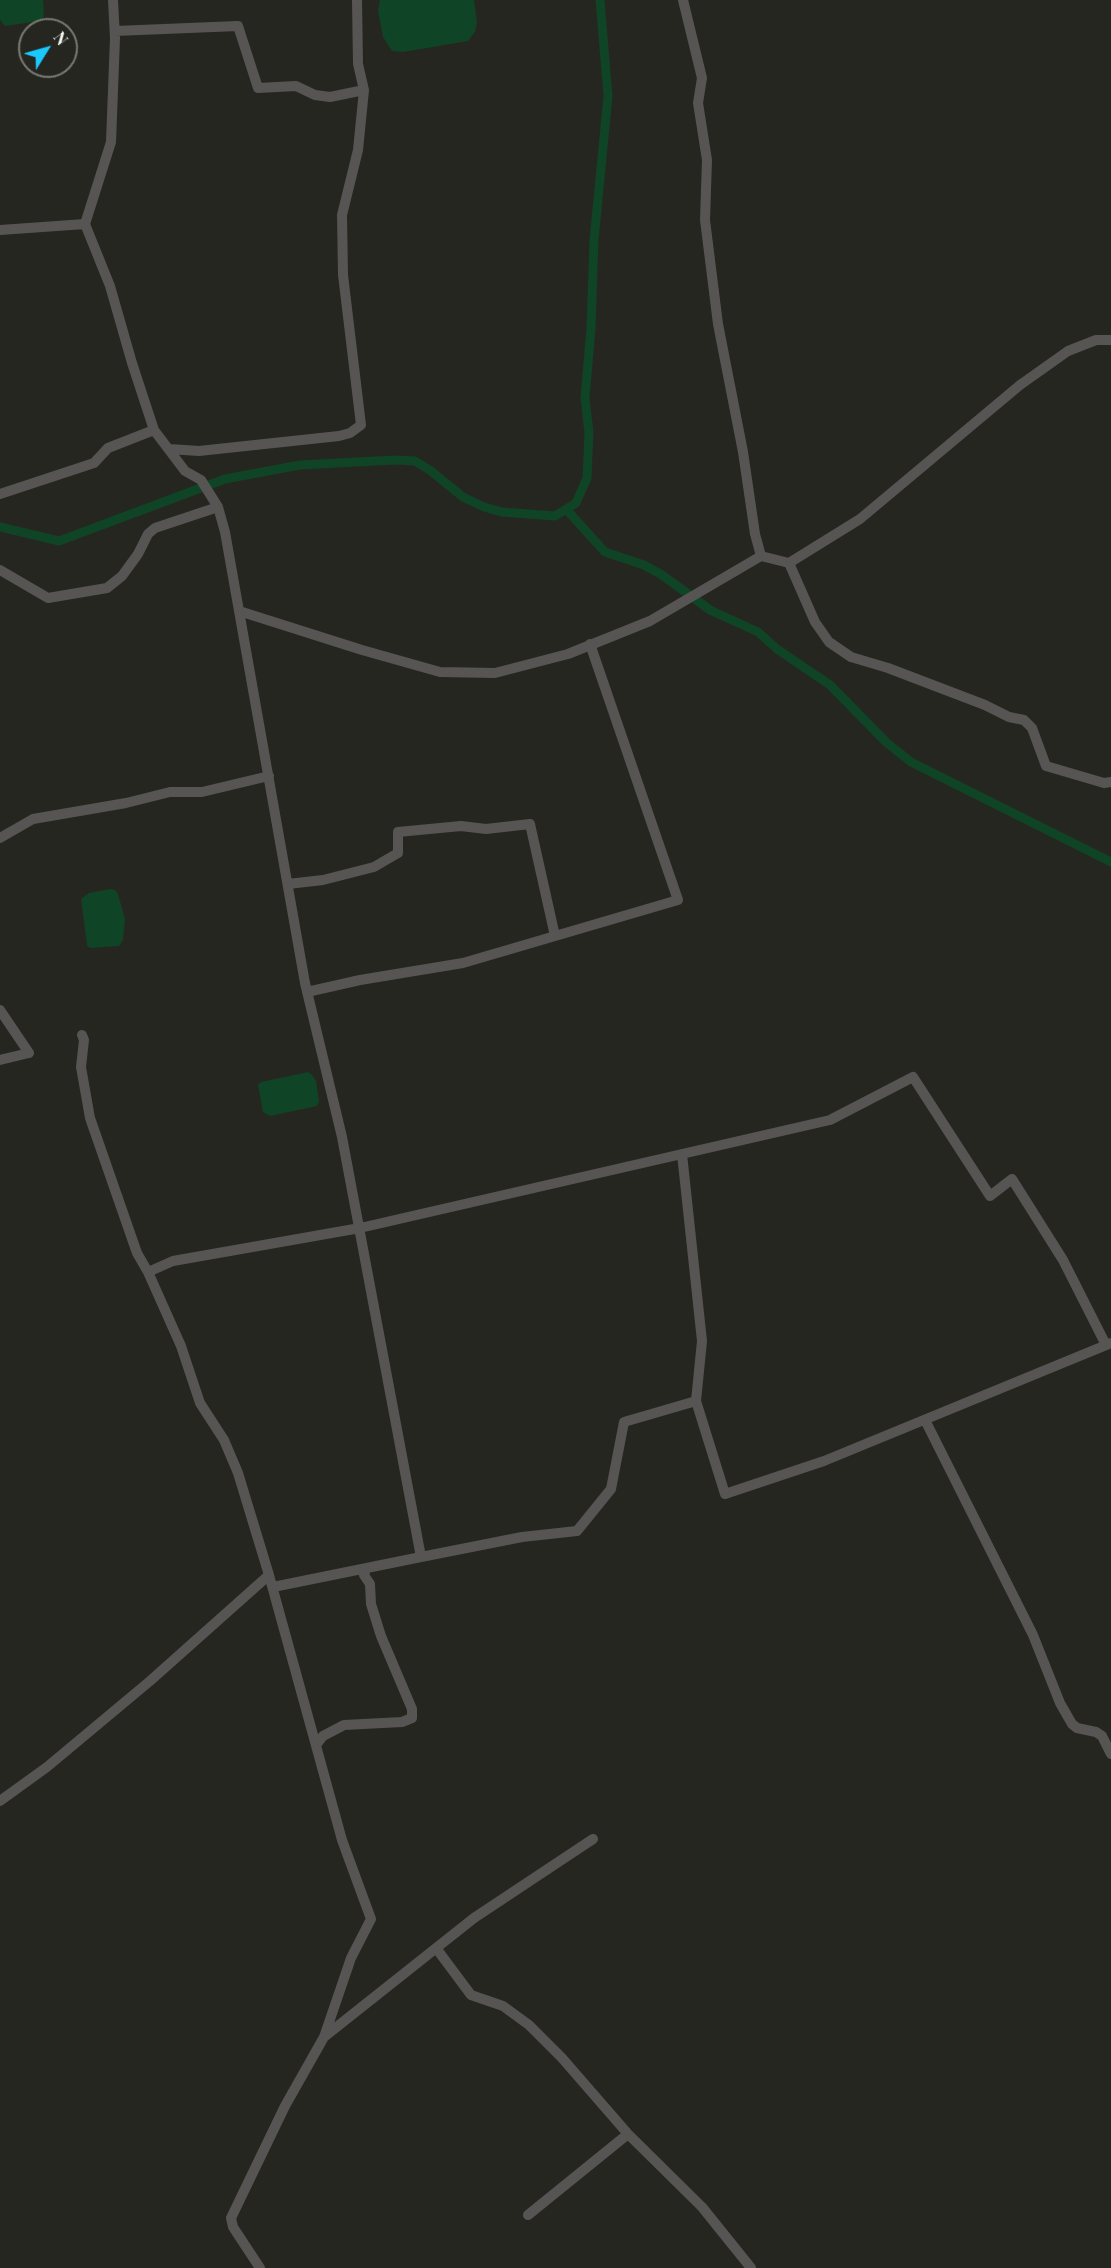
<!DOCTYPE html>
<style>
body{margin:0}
#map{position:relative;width:1111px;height:2268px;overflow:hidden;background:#262620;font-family:"Playfair Display",serif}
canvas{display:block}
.north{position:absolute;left:18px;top:18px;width:60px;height:60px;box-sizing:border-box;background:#262620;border:2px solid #797974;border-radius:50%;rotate:53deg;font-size:16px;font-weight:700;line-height:24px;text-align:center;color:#f5f5f1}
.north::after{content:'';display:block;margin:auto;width:21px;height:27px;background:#1acafc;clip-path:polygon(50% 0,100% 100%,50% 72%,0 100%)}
</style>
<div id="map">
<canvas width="1111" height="2268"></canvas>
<div class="north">N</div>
</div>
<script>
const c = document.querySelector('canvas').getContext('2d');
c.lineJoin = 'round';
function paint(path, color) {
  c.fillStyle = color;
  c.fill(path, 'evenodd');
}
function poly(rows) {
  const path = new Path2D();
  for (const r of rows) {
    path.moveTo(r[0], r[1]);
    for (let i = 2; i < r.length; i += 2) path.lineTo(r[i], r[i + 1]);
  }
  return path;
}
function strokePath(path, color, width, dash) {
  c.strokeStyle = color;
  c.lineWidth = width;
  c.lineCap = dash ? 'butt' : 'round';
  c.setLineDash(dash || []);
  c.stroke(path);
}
paint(poly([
 [0,0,43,0,44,17,39,21,5,26,0,20],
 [380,0,474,0,477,22,475,32,468,41,403,52,392,51,383,37,378,11],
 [110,889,115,890,118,894,125,919,123,940,119,946,90,948,87,945,81,899,89,893],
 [308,1072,312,1075,316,1081,319,1101,317,1106,270,1116,263,1112,258,1085,261,1082]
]), '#0f4426');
strokePath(poly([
 [566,509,605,552,644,565,662,575,710,610,758,632,777,649,830,685,887,743,911,762,1111,862],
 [0,527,59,541,225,479,300,465,396,460,415,461,431,471,463,497,484,507,502,512,555,516,576,503,587,478,589,433,585,398,591,328,594,240,608,96,600,0]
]), '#0f4426', 9);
strokePath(poly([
 [113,0,115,38,111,142,85,224,110,286,132,363,154,430,185,471,201,480,218,507,225,532,305,983,342,1137,421,1557,522,1537,577,1531,611,1489,624,1422,696,1401,725,1494,824,1461,1111,1343],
 [683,0,702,78,698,103,707,160,705,220,718,324,743,452,755,534,761,556,789,563,860,519,1020,385,1068,351,1096,340,1111,340],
 [115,31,238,26,258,88,296,86,315,95,330,97,364,90],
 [0,230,85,224],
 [169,449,199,451,339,436,350,433,361,425,343,275,342,215,358,150,364,90,358,64,357,0],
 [0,494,94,463,108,448,154,430],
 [789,563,815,622,829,642,851,657,888,668,985,705,1009,717,1024,720,1032,728,1046,766,1104,783,1111,782],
 [0,570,48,598,107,588,122,576,138,554,148,534,155,528,218,507],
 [239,611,362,650,440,672,495,673,568,654,650,621,761,556],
 [0,838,33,819,126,803,170,792,202,792,269,776],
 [288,884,323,880,374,867,398,853,398,832,461,826,486,829,530,824,555,936],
 [307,992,360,980,463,963,678,900,590,644],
 [0,1010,29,1053,0,1060],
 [82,1035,84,1040,81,1067,90,1118,137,1253,148,1272],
 [682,1154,702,1341,696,1401],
 [925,1420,1033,1635,1060,1703,1072,1724,1077,1728,1096,1732,1102,1736,1111,1754],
 [273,1587,421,1557],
 [316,1745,323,1736,344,1725,402,1722,412,1718,412,1709,381,1636,371,1604,370,1584,364,1575,366,1569],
 [0,1801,47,1767,150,1681,269,1575],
 [436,1948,471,1995,503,2006,529,2025,562,2058,628,2134],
 [324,2037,474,1918,593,1839],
 [528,2215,628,2134,702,2207,751,2268],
 [260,2268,233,2227,231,2218,285,2106,324,2037,351,1958,371,1919,342,1840,269,1575,238,1473,224,1440,200,1403,181,1346,148,1272,173,1261,360,1228,830,1120,913,1077,990,1196,1012,1179,1063,1260,1106,1345]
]), '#575553', 10);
</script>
